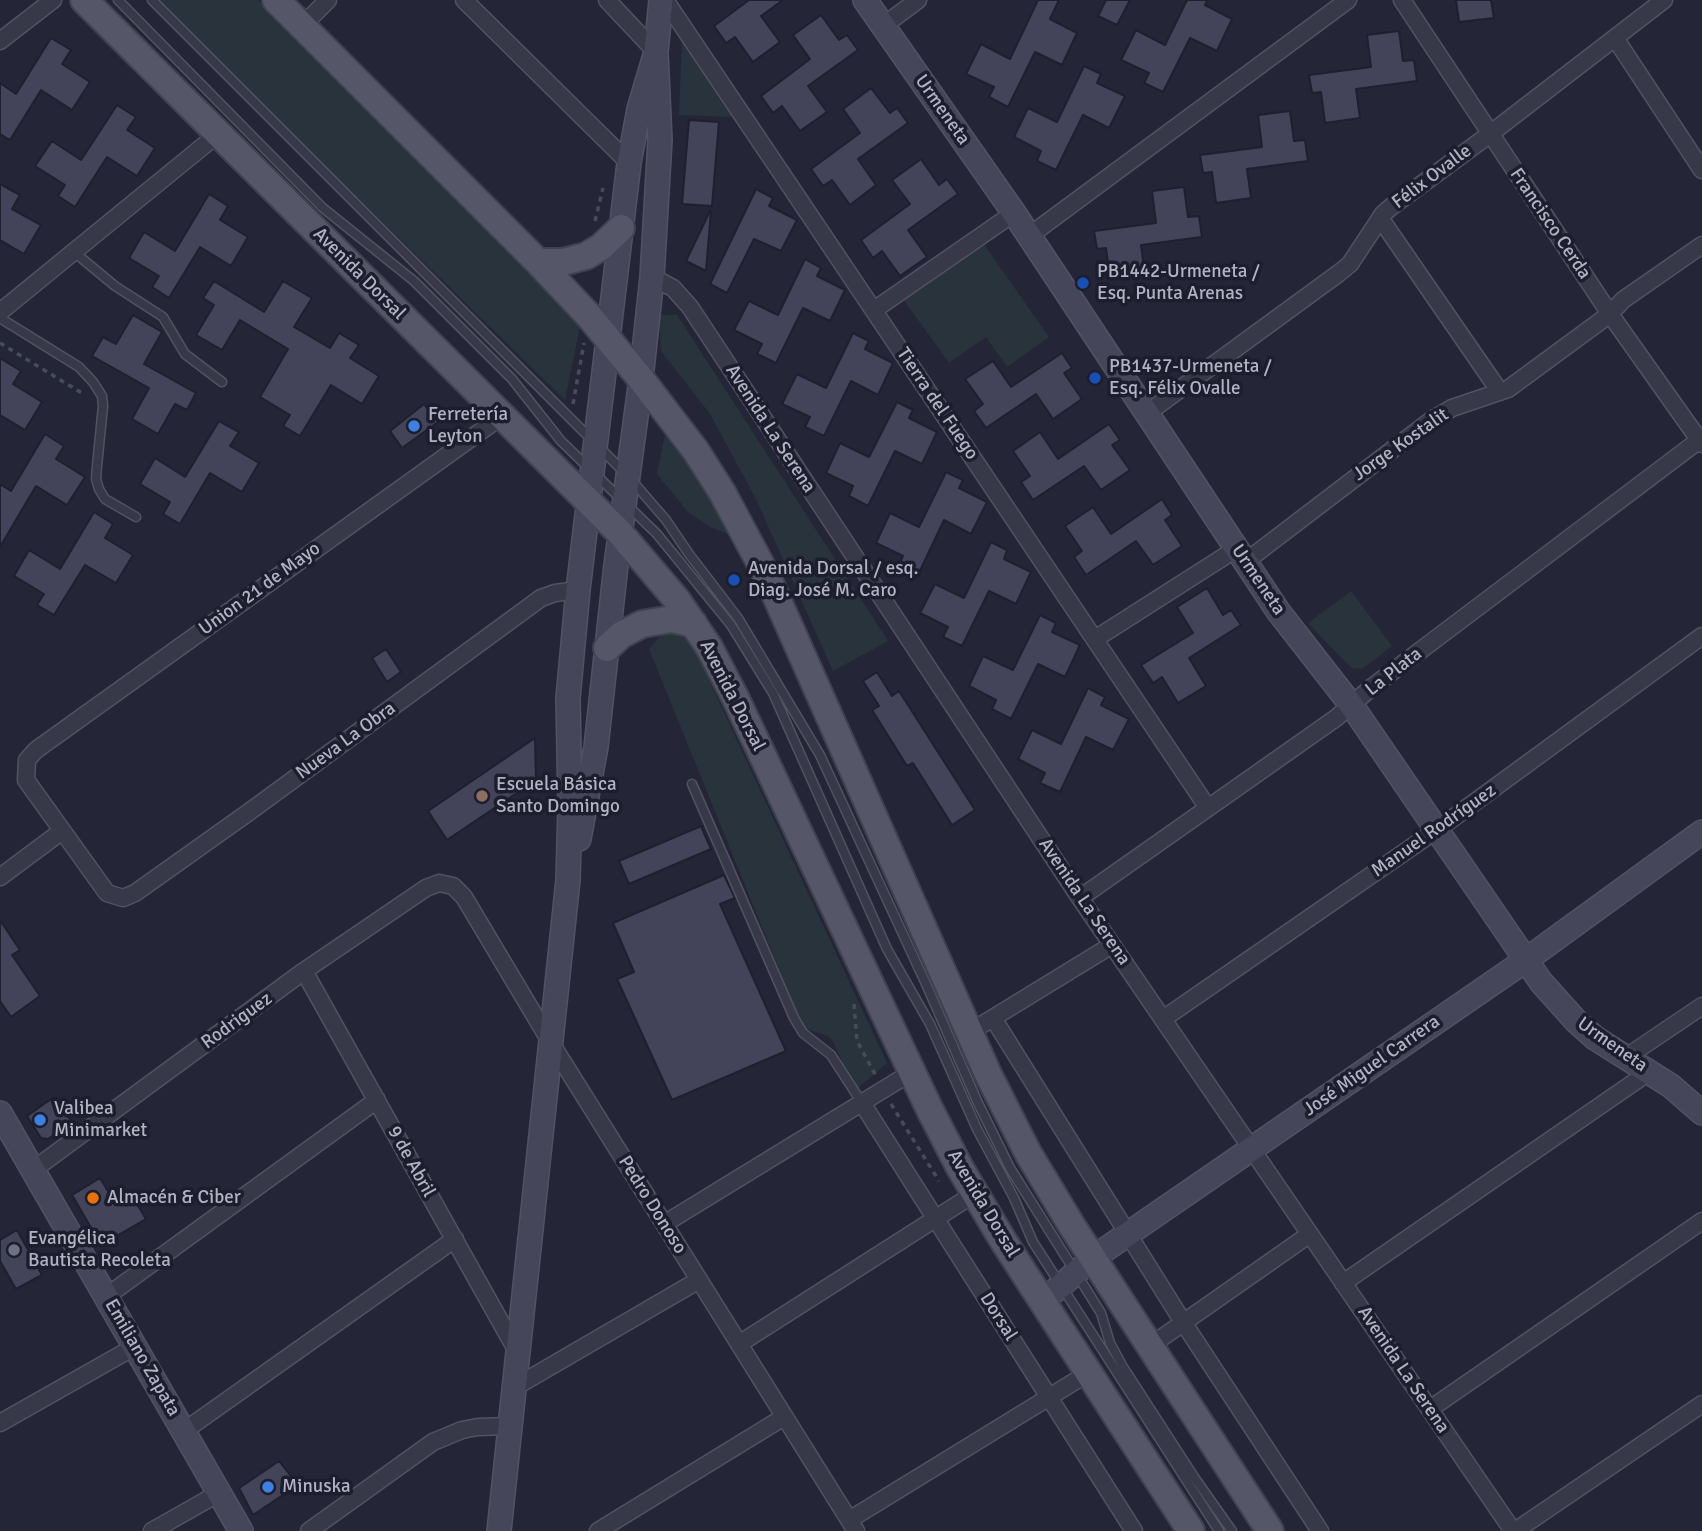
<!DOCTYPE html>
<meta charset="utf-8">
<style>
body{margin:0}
canvas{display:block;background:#242537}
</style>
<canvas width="1702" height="1531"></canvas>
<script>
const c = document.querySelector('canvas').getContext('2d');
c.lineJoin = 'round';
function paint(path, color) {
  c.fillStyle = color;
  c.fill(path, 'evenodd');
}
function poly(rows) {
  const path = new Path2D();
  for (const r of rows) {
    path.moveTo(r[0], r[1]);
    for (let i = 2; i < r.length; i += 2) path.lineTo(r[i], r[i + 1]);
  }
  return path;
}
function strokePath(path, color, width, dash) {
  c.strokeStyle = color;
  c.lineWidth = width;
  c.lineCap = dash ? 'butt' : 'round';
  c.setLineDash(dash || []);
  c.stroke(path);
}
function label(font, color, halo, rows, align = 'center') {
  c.font = font + ' Signika,sans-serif';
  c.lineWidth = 7;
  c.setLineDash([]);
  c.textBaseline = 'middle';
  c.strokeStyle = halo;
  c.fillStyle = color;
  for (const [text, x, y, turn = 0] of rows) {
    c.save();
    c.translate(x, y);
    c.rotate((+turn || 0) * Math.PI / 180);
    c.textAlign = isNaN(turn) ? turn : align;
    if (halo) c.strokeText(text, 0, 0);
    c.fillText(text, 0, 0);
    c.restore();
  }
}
paint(poly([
 [155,0,258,0,581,322,565,400],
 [682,38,735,117,679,115],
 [983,243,1049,337,1007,367,986,337,949,363,903,299],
 [659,315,677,315,888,641,833,671,756,499,710,414,661,351],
 [666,429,701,479,733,536,710,527,689,513,657,474],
 [1351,591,1392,646,1362,669,1351,668,1308,623],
 [665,631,688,635,887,1063,858,1088,851,1082,834,1043,828,1036,803,1028,649,649]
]), '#28333b');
const building = poly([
 [749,0,783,0,761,16,780,42,753,62,735,37,726,43,714,26,749,0],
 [1038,0,1059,0,1050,19,1077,33,1062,65,1035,52,1008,107,989,97,994,87,966,74,981,44,1010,59,1038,0],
 [1106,0,1130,0,1117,25,1098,16,1106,0],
 [1187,0,1207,0,1205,5,1232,19,1217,51,1190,38,1163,92,1144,83,1149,73,1121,60,1136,30,1165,45,1187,0],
 [1456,0,1491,0,1494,18,1459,22,1456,0],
 [821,15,839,40,847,35,858,50,808,86,827,112,800,131,782,106,773,113,761,96,810,59,793,35,821,15],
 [1399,31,1403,61,1414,60,1417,81,1356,89,1360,118,1325,123,1321,92,1312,93,1309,75,1371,67,1367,35,1399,31],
 [51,38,71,50,62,64,90,82,72,110,41,90,10,140,0,134,0,83,16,94,51,38],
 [1084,66,1101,74,1097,83,1125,96,1109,128,1083,115,1056,170,1037,161,1041,151,1014,137,1028,108,1057,122,1084,66],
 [871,88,890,113,897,108,908,123,858,159,876,185,850,205,832,180,823,186,811,169,860,133,843,109,871,88],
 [117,105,136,117,127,130,155,148,137,176,107,157,75,207,58,196,65,185,35,166,52,141,81,160,117,105],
 [1290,111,1294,141,1305,140,1308,161,1247,169,1251,198,1216,203,1212,172,1203,173,1200,155,1262,147,1258,115,1290,111],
 [689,120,719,122,712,206,682,204,689,120],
 [921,159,939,185,947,179,958,194,908,230,927,257,900,276,882,251,873,258,861,240,910,204,892,180,921,159],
 [0,184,20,195,12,209,41,225,24,254,0,240,0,184],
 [1184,187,1188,217,1199,216,1202,237,1141,245,1145,274,1110,279,1106,248,1097,249,1094,231,1156,223,1152,191,1184,187],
 [756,189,773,198,769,206,797,220,781,251,754,239,727,293,710,284,756,189],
 [209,194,228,206,220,220,248,237,231,266,200,247,169,298,152,287,159,276,129,258,144,232,175,251,209,194],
 [710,211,711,211,706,271,686,261,710,211],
 [805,259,821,268,817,276,845,290,830,321,803,308,776,363,757,354,762,344,734,330,749,301,778,315,805,259],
 [214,281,264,312,283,281,312,298,294,327,330,348,339,333,359,345,350,358,379,376,362,404,331,385,300,436,283,426,290,415,260,397,288,349,240,320,222,350,196,335,214,305,203,298,214,281],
 [133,315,162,332,144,364,196,393,187,410,175,404,158,434,132,419,149,388,92,356,103,337,116,344,133,315],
 [853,333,869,341,865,349,893,363,878,395,851,381,824,436,805,427,810,417,782,404,797,374,826,388,853,333],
 [1062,353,1072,368,1064,373,1082,399,1053,419,1036,394,986,428,974,411,983,404,965,379,993,361,1011,387,1062,353],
 [0,358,21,371,13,384,42,402,25,430,0,415,0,358],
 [897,402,913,410,909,418,937,432,922,464,895,451,868,506,849,496,853,486,826,473,840,443,869,457,897,402],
 [424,404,438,422,402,448,390,431,424,404],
 [219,421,239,432,230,446,259,463,242,492,210,473,180,524,163,514,170,502,140,484,155,458,185,477,219,421],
 [1109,424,1120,440,1112,445,1130,470,1101,490,1084,466,1033,500,1021,482,1030,476,1013,451,1040,432,1058,459,1109,424],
 [45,434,64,446,56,459,85,477,67,505,36,486,0,547,0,484,11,491,45,434],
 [946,472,963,480,959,488,987,502,971,534,944,520,918,575,898,566,903,556,876,543,890,513,919,527,946,472],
 [1162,499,1172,515,1165,520,1182,546,1153,565,1136,541,1086,575,1074,557,1082,551,1065,526,1093,507,1111,534,1162,499],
 [94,512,113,524,105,538,133,555,116,583,85,565,54,615,37,605,44,594,14,576,29,550,60,569,94,512],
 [991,542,1007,550,1004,559,1031,572,1016,604,989,591,962,646,943,637,948,627,920,613,935,584,964,598,991,542],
 [1207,588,1223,615,1231,610,1241,625,1189,658,1206,686,1178,703,1162,677,1153,683,1141,665,1193,633,1177,607,1207,588],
 [1040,615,1056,623,1052,632,1080,645,1065,677,1038,664,1011,719,992,709,996,700,969,686,983,656,1013,670,1040,615],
 [386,649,401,672,387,682,372,658,386,649],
 [877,672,892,696,899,691,975,810,952,825,913,763,907,766,872,710,879,706,863,681,877,672],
 [1088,688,1105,697,1101,705,1129,719,1113,750,1086,737,1060,792,1040,783,1045,773,1018,759,1032,730,1061,744,1088,688],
 [535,738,536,780,447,840,428,811,535,738],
 [701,826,711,849,629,884,619,861,701,826],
 [724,875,735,898,720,904,786,1051,672,1100,617,979,634,972,613,923,724,875],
 [0,920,20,950,12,955,40,996,11,1017,0,1001,0,920],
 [54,1097,72,1122,48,1139,41,1138,27,1116,54,1097],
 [100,1178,114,1201,130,1192,146,1219,101,1245,72,1195,100,1178],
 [17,1230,42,1275,16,1289,0,1261,0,1240,17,1230],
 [279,1461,298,1485,253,1515,239,1488,279,1461]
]);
paint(building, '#434359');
strokePath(building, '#1e1f2f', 2);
const lane = poly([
 [118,0,323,208,414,281,512,379,561,441,657,534,731,625,773,693,887,949,930,1024,977,1129,1014,1198,1033,1242,1219,1531],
 [152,0,628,476,666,520,689,554,738,618,820,755,926,984,978,1103,1010,1168,1101,1313,1110,1343,1123,1367,1194,1477,1232,1531],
 [74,252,115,286,163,317,185,354,222,382],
 [0,318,79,367,93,382,102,396,103,406,97,466,96,479,99,489,105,499,136,517],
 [692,784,794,1018,803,1033,831,1055,862,1103]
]);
const street = poly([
 [464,0,629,163],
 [607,0,656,52],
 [665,0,1208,808],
 [1402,0,1610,314,1702,444],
 [302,26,328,0],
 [883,26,918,0],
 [1615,38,1702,170],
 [0,41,53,0],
 [1380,218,1500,392],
 [1029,236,1348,0],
 [652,277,673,288,690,307,1080,898,1513,1531],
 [874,310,1014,213],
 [0,312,218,134],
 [1146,414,1339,273,1350,264,1383,214,1391,207,1490,134,1664,0],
 [502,416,36,750,27,760,26,780,107,893,123,898,135,893,249,812,541,598,555,593,578,590],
 [1245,562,1430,421,1452,408,1508,389,1610,314,1623,300,1702,245],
 [1095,639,1236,549],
 [0,877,62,831],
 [1080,898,1336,718,1372,687,1702,438],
 [304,971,518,1353],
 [993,1018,1183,1322,1320,1531],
 [1163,1019,1438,829,1702,636],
 [970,1032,1112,945],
 [1625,1058,1702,1006],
 [862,1103,1134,1531],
 [33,1170,304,971,426,888,439,883,453,886,464,897,551,1043,856,1531],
 [664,1224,912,1072],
 [1343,1283,1649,1072],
 [107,1296,377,1100],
 [739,1344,974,1194],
 [1150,1346,1310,1234],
 [515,1387,699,1280],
 [1430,1409,1702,1221],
 [0,1423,136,1346],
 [184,1431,455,1239],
 [849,1520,1090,1372],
 [152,1531,219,1493],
 [309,1531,433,1442,462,1430,478,1427,510,1426],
 [598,1531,784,1417],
 [1515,1531,1702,1404]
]);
const secondary = poly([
 [865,0,1014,213,1278,611,1352,706,1541,982,1576,1021,1595,1038,1671,1086,1702,1113],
 [579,839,596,747,616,565,641,379,652,277,660,140,656,52,661,0],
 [0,1113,241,1531],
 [1043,1301,1093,1258,1526,960,1702,832],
 [499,1531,568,880,570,807,568,698,578,590,629,163,639,109,656,52]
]);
const primary = poly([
 [84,0,620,533,677,600,709,647,735,697,929,1108,960,1168,1004,1242,1191,1531],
 [276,0,538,262,589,316,641,379,696,451,722,492,767,576,988,1074,1028,1153,1072,1226,1270,1531],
 [538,262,563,262,586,256,601,247,621,228],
 [607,648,621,635,642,624,672,619,694,624]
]);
strokePath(lane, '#525263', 11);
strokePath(street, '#525263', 19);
strokePath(secondary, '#525263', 26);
strokePath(primary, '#404151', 30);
strokePath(poly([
 [595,221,603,188],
 [0,343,85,395],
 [573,404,584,343],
 [854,1004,857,1041,876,1076],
 [891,1104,939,1181]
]), '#454e58', 3.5, [5, 5]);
strokePath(lane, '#373848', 8);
strokePath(street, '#373848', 16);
strokePath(secondary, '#45465a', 23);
strokePath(primary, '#555668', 26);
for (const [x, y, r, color] of [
 [1083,283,7,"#1a4fb4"],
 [1095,378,7,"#1a4fb4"],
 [414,426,7,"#3f7fe0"],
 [734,580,7,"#1a4fb4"],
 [482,796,7,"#8d6e63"],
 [40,1120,7,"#3f7fe0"],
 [93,1198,7,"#e8710a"],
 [14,1250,7,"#6b7280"],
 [268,1487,7,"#3f7fe0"]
]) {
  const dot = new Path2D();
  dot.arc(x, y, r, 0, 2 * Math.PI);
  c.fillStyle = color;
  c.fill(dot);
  strokePath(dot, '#1c1d2d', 2.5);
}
label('19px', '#b2b2c4', '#1c1d2d', [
 ["Urmeneta",942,110,55],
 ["Félix Ovalle",1432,177,-37],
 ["Francisco Cerda",1550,224,56],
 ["Avenida Dorsal",359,274,45],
 ["Tierra del Fuego",937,404,56],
 ["Avenida La Serena",770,429,57],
 ["Jorge Kostalit",1401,445,-35],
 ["Urmeneta",1258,580,56],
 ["Union 21 de Mayo",260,589,-36],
 ["La Plata",1394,672,-38],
 ["Avenida Dorsal",732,696,63],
 ["Nueva La Obra",346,741,-36],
 ["Manuel Rodríguez",1434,831,-35],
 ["Avenida La Serena",1084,902,56],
 ["Rodriguez",237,1021,-36],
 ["Urmeneta",1612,1045,35],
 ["José Miguel Carrera",1372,1066,-35],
 ["9 de Abril",411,1162,61],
 ["Avenida Dorsal",983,1204,59],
 ["Pedro Donoso",652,1205,58],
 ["Dorsal",998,1317,58],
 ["Emiliano Zapata",142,1358,60],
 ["Avenida La Serena",1403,1370,56]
]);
label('19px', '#b2b2c4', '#1c1d2d', [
 ["PB1442-Urmeneta /",1097,272],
 ["Esq. Punta Arenas",1097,294],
 ["PB1437-Urmeneta /",1109,367],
 ["Esq. Félix Ovalle",1109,389],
 ["Ferretería",428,415],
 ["Leyton",428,437],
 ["Avenida Dorsal / esq.",748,569],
 ["Diag. José M. Caro",748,591],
 ["Escuela Básica",496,785],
 ["Santo Domingo",496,807],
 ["Valibea",54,1109],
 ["Minimarket",54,1131],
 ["Almacén & Ciber",107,1198],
 ["Evangélica",28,1239],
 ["Bautista Recoleta",28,1261],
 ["Minuska",282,1487]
], 'left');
</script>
